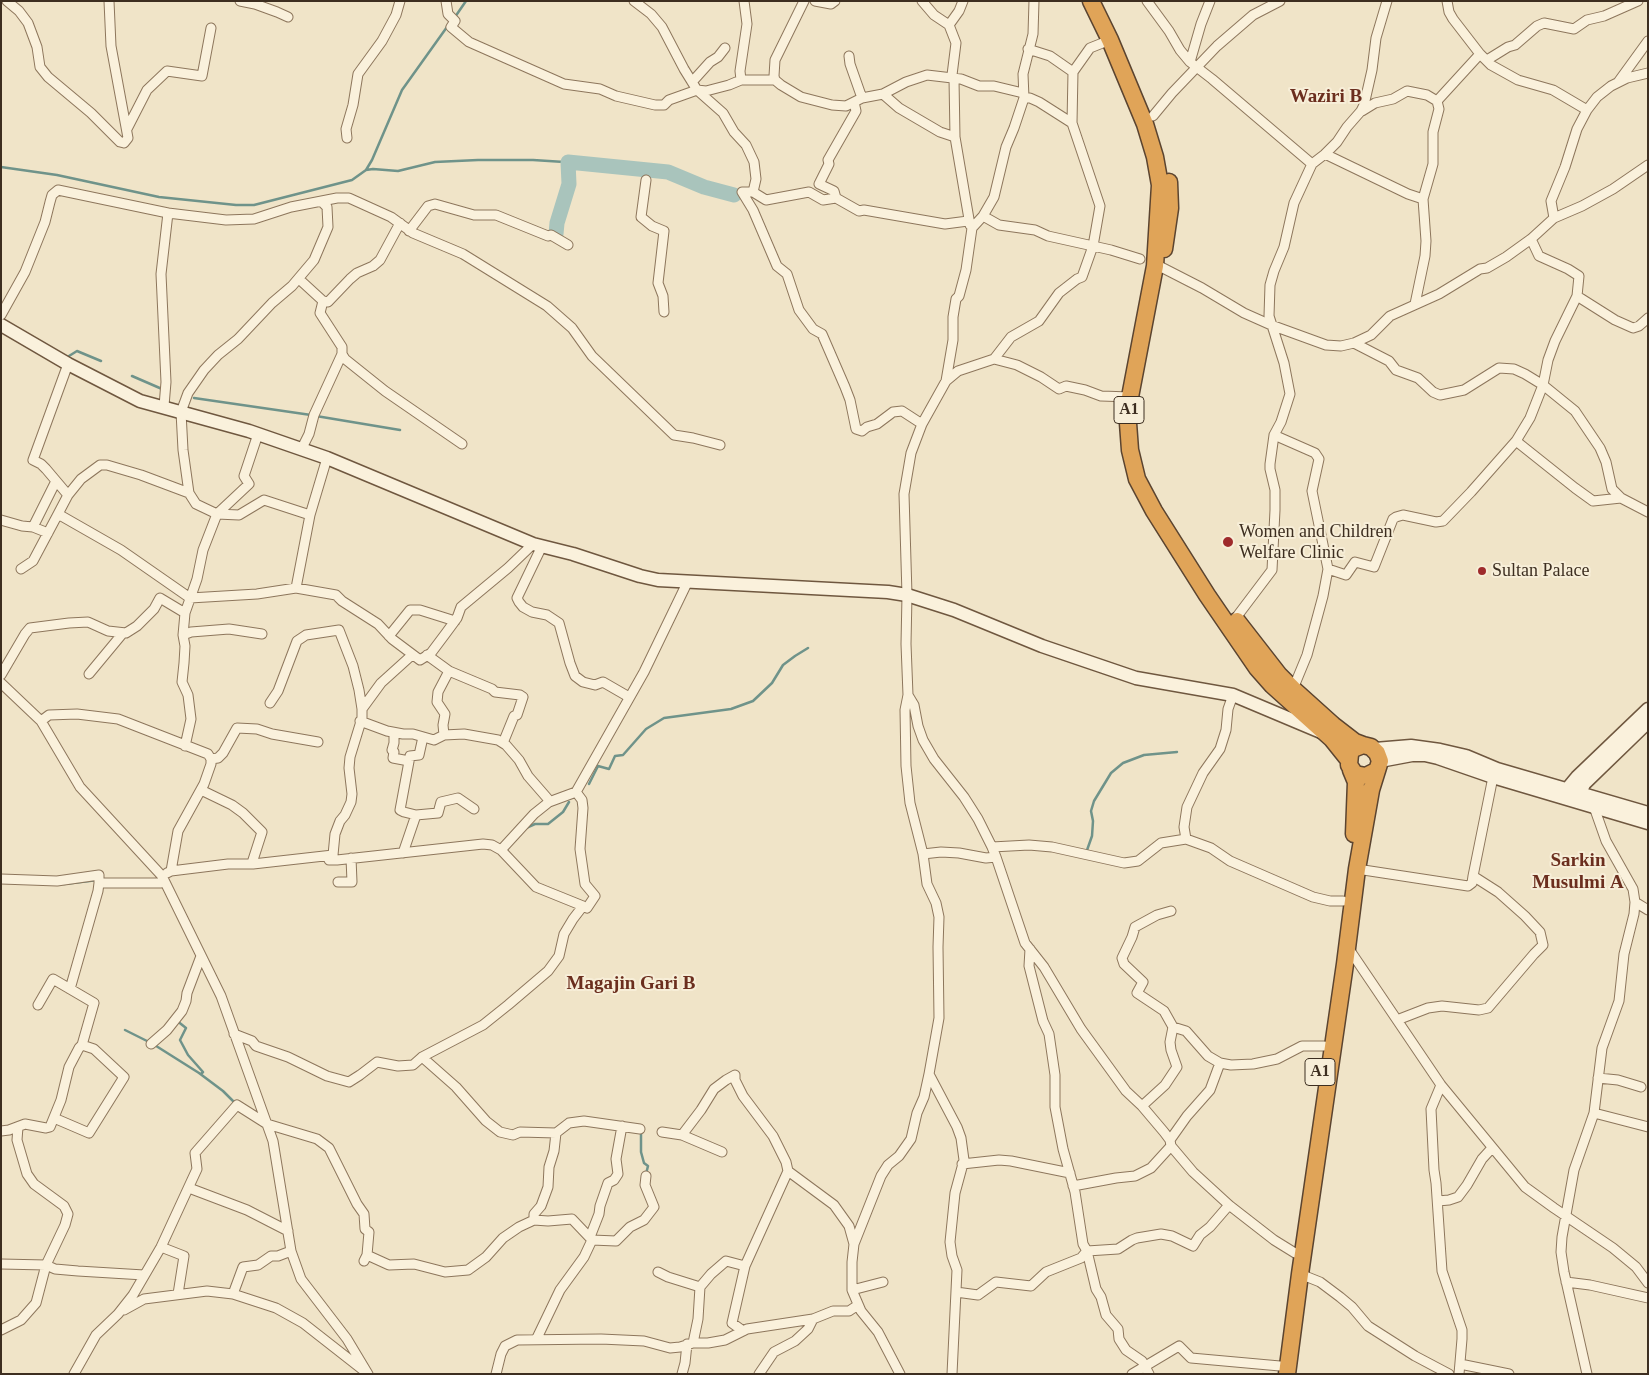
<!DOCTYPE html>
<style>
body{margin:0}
#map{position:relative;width:1649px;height:1375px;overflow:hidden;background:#f0e4c8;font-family:Georgia,serif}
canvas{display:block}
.frame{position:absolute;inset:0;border:2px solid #3d2e20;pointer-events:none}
</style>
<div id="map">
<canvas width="1649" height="1375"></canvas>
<div class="frame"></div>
</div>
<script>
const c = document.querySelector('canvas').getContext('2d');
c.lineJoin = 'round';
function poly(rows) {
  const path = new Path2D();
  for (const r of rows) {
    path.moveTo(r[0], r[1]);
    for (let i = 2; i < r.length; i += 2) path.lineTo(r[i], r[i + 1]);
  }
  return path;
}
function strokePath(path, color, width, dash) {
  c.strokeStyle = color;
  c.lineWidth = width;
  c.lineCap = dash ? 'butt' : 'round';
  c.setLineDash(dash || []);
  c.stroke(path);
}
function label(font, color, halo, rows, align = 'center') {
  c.font = font + ' Georgia,serif';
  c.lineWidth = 4;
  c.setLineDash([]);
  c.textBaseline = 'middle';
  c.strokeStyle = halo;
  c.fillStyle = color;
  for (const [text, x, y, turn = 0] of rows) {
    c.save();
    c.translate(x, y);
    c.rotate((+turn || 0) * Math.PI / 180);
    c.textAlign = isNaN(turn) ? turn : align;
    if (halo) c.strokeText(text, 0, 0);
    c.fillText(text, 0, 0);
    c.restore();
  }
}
strokePath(poly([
 [455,17,466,1],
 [1,167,57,175,159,197,236,205,254,205,352,180,366,170,372,160,402,90,447,27],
 [366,170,373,169,398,171,435,162,478,160,533,160,580,163],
 [69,356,77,351,101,361],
 [132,376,162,389],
 [194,398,311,415],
 [316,416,400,430],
 [589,784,598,766,609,769,615,756,623,755,646,729,664,718,731,709,753,701,772,683,783,665,795,656,808,648],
 [526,828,535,824,548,824,563,812,569,802],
 [1086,853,1092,836,1093,821,1091,811,1094,801,1111,773,1123,763,1144,755,1177,752],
 [64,884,98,880],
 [176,1020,186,1028,180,1040,188,1055,203,1072,201,1074],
 [125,1030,153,1044,199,1073,223,1091,235,1103],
 [641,1130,641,1152,644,1163,648,1166,646,1174]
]), '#6f938a', 2.5);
strokePath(poly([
 [556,234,557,223,569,184,568,162,668,172,704,187,734,195]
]), '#a9c4bc', 15);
const street = poly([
 [7,1,19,11,28,23,37,47,40,67,48,77,91,113,120,142,124,143,128,138,111,46,109,1],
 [240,1,255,4,277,12,288,17],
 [446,1,448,14,455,21,451,27,469,42,564,84,600,89,616,96,655,105,664,105,669,100,697,90,706,91,729,85,741,80,775,80,781,85,801,97,832,105,846,106,862,98,883,94,906,82,927,75,961,79,979,86,994,86,1023,93],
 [634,1,651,14,662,27,684,69,697,90,723,113,734,132,746,145,754,162,756,179,753,192],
 [815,1,831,4,835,1],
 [922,1,934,15,949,25,956,43,952,75,954,79,955,137,970,225],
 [1147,1,1169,31,1180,50,1190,62],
 [1210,1,1201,24,1190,62,1212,79,1312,164],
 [1447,1,1449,12,1453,19,1480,54,1491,65,1518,80,1553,90,1587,110],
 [949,25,959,11,963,1],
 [1028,49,1050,56,1073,72],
 [849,56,850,64,862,98],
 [1487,60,1508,47,1515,45,1537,26,1544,23,1574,29,1587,20,1604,16,1638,1],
 [741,80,740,71,747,24,744,1],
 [775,80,774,76,775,60,804,1],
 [1619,81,1648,41],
 [692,82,710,62,718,57,725,48],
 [883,94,899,108,940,132,955,137],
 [1024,98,1030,98,1039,102,1072,123],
 [1437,101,1480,54],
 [1362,111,1375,103,1393,99,1407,91,1427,95,1437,101,1439,109,1433,132,1433,164,1423,199,1426,241,1425,256,1415,304],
 [1153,116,1172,93,1217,46,1253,15,1280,1],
 [127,129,147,90,167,71,202,76,211,28],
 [347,138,346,129,353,105,358,74,382,41,396,15,400,1],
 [1325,154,1408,194,1423,199],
 [646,180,641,217,652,226,664,231,658,283,663,296,664,312],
 [836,198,834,191,819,184,829,164,828,160,856,111,854,102],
 [168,213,226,220,254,219,291,207,337,198,349,198,391,217,413,233,463,254,547,306,572,328,592,356,674,435,693,438,720,445],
 [983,216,999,225,1035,230,1048,236,1111,250,1140,259],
 [1554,218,1551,201,1565,167,1577,129,1587,110,1597,97,1611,86,1627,78,1648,73],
 [409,231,428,206,435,204,474,215,496,215,548,236,551,235,568,245],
 [1161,267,1202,288,1244,313,1271,325,1326,345,1341,346,1354,343,1371,335,1390,316,1439,294,1480,269,1487,268,1506,257,1531,239,1554,218,1582,206,1613,189,1648,165],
 [299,279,323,301,320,313,342,347,342,354,345,359,385,391,462,444],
 [1577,296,1615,320,1633,328,1639,326,1648,318],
 [323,301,328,302,350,279,357,273,373,266,380,260,400,223],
 [1,315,25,272,45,222,50,202,52,195,58,190,168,213,161,274,166,382,164,406],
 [1354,343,1389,361,1396,370,1418,378,1433,392,1440,395,1464,390,1499,368,1514,369,1525,374,1543,385,1575,411,1600,448,1606,462,1612,489,1621,498,1648,512],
 [994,359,1017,365,1041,377,1059,389,1066,386,1085,390,1101,396,1130,397],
 [946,381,958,371,994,359,1011,337,1039,321,1059,293,1077,279,1082,277,1093,246,1100,206,1072,123,1073,72,1090,48,1110,40],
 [922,424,902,411,893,412,877,424,867,427,862,431,856,429,850,400,845,387,822,334,813,329,799,310,787,274,777,266,753,210,742,192,753,192,766,200,809,192,823,200,836,198,859,211,864,210,945,224,968,221],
 [1274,435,1315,453,1319,459,1312,491,1328,569,1323,596,1307,655,1293,689],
 [1516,441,1575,488,1593,501,1621,498],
 [301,450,309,434,314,415,342,354],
 [189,493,196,504,217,514,239,515,264,500,310,515],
 [68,495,46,469,41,464,33,460,68,364],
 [58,514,68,495,81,479,100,465,107,465,141,475,189,493,183,450,181,412,188,393,204,370,218,355,238,339,272,303,292,286,314,260,328,227,327,207,322,202],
 [1,520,22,526,33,527,48,533],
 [33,527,56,481],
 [542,546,517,598,519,602,523,607,532,612,547,615,559,623,570,663,575,676,583,682,595,685,603,682,629,697],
 [21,569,33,561,58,514,121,550,190,598,257,594,296,588,336,595,342,601,378,624,392,639,420,660,431,653,446,633,457,618,461,607,508,568,533,544],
 [1328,569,1346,575,1355,562,1374,567,1393,519,1396,517,1403,515,1436,522,1443,521,1471,492,1516,441,1530,418,1543,385,1548,360,1555,341,1577,296,1579,276,1568,269,1539,256,1531,239],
 [296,588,310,515,327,458],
 [1235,619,1272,570,1275,510,1275,490,1270,469,1270,464,1274,435,1281,422,1290,394,1284,363,1269,316,1270,285,1274,271,1284,247,1294,203,1312,164,1325,154,1337,142,1347,127,1361,111,1364,105,1372,70,1376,38,1387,1],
 [183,635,191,632,229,629,262,634],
 [389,636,410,610,420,610,455,621],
 [427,655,449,671,492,689,495,692,520,695,523,697,517,715,514,716,503,743],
 [89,674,123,633],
 [1,675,25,634,30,628,69,623,88,622,108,631,126,633,137,626,154,609,160,598,185,613],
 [1,683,41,721,80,787,162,876,221,996,273,1141,291,1251,301,1279,347,1339,368,1374],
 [908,695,914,705,918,726,923,740,934,759,964,797,978,819,992,847],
 [270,703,278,691,297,641,306,635,339,630,353,666,359,690,362,709],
 [41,721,49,715,77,714,118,719,208,754,211,759,211,764,204,784,178,831,171,871,167,873],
 [394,733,394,743,392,750,394,752,393,758,409,761],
 [444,735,443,725,445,714,437,702,438,692,449,671],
 [185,746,191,719,188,695,182,682,184,663,185,646,183,635,185,613,197,579,203,550,217,514,249,484,244,476,258,434],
 [211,759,218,758,223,753,237,728,257,729,272,734,318,742],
 [201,790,232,805,243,813,262,832,252,863],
 [576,792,644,672,687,583],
 [416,815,404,812,400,810,410,756,419,755,423,737],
 [1186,839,1184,827,1187,807,1203,773,1220,749,1226,730,1228,709,1233,695],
 [501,850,536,887,583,906],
 [403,853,416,815,438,813,441,802,458,798,474,809],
 [923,854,941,852,959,853,986,858,996,857,992,847,1029,845,1052,847,1124,863,1138,861,1161,843,1186,839,1211,848,1230,861,1313,897,1330,901,1343,901],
 [329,857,329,860,337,860,483,844,492,845,501,850,534,814,549,802,548,799,528,776,519,760,506,745,498,740,464,734,444,735,434,740,413,734,403,734,387,731,360,721],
 [996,857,1025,943,1044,967,1081,1029,1126,1091,1142,1106,1164,1132,1170,1140,1171,1146,1193,1172,1229,1205,1274,1240,1295,1253],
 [1357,869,1468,886,1472,883,1473,876,1493,777],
 [171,871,228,864,253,864,333,855,335,834,340,821,345,815,351,802,352,794,349,768,350,757,362,718,362,709,381,683,412,655],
 [1,879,57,881,99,875,99,883,161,883,165,882],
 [338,882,352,882,351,858],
 [1635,902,1648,910],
 [1030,949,1029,966,1043,1021,1049,1034,1055,1075,1055,1107,1063,1149,1075,1192,1083,1244,1087,1251,1096,1289,1101,1297,1106,1315,1118,1329,1119,1339,1126,1350,1142,1361,1149,1374],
 [1349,949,1441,1085,1525,1187,1554,1208,1613,1248,1636,1267,1648,1283],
 [70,989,98,891,99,883],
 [1397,1020,1428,1008,1442,1006,1479,1010,1488,1008,1534,954,1543,945,1540,932,1525,916,1498,892,1473,876],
 [1173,1027,1186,1031,1208,1056,1220,1063,1231,1065,1253,1064,1277,1059,1302,1046,1324,1046],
 [234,1034,252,1041,256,1046,288,1057,327,1076,349,1082,360,1075,377,1062,398,1066,413,1065,422,1057,483,1025,508,1005,548,971,559,956,564,934,573,919,583,906,587,908,595,896,585,884,580,849,583,808,582,800,576,792,549,802],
 [151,1044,167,1030,182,1011,186,1001,187,993,201,956],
 [422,1057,456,1087,486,1121,500,1132,513,1135,520,1132,556,1133,569,1123,584,1121,640,1129],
 [1598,1078,1618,1080,1641,1087],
 [1441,1085,1431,1109,1434,1170,1436,1183,1442,1271,1462,1330,1462,1339,1459,1374],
 [1142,1106,1165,1085,1177,1067,1171,1050,1170,1042,1173,1027,1164,1011,1137,993,1143,982,1124,964,1122,958,1132,937,1135,927,1157,915,1171,911],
 [1594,1113,1648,1127],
 [54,1118,89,1133,124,1077,94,1049,82,1045],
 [1,1131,9,1130,25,1124,46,1128,50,1127,61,1100,69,1067,79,1048,82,1045,94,1003,53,979,38,1005],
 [662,1132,682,1135,722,1152],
 [682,1135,701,1110,714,1089,726,1080,735,1075,735,1080,743,1096,773,1136,786,1162,788,1171,834,1205,849,1226,854,1244,852,1262,852,1290,861,1311,878,1332,900,1374],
 [1170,1140,1187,1116,1210,1090,1220,1063],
 [962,1164,999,1160,1011,1161,1070,1173],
 [1073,1186,1116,1178,1135,1176,1151,1168,1171,1146],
 [189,1188,247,1210,288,1231],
 [1438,1201,1449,1200,1458,1197,1467,1185,1482,1159,1492,1148],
 [534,1220,534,1214,541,1206,548,1187,549,1167,554,1151,556,1133],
 [590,1237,599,1214,600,1206,608,1183,614,1180,618,1174,616,1159,622,1126],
 [854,1244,881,1176,888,1165,899,1156,911,1139,917,1113,924,1097,929,1074],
 [161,1247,184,1256,178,1294],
 [367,1255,389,1265,414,1264,445,1272,468,1270,486,1257,503,1238,519,1227,534,1220,548,1221,572,1219,592,1240],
 [1,1264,46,1265,55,1269,78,1271,144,1275],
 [658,1272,668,1277,700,1287],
 [1300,1274,1320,1282,1340,1297,1352,1307,1368,1326,1415,1356,1449,1374],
 [1566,1282,1590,1285,1648,1298],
 [852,1290,883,1282],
 [956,1292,978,1295,996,1282,1031,1286,1046,1272,1081,1258,1087,1251,1118,1249,1132,1240,1137,1238,1161,1234,1172,1236,1193,1246,1200,1235,1210,1227,1229,1205],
 [233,1294,243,1267,258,1265,271,1256,278,1256,291,1251],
 [124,1310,144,1299,207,1291,233,1294,276,1308,303,1323,363,1370],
 [1,1330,21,1320,36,1303,46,1265,65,1225,68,1214,64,1206,34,1184,27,1174,17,1140,18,1127],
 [743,1331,732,1323,745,1266,788,1171],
 [536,1340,560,1290,584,1257,592,1240,616,1241,630,1227,644,1220,654,1207,645,1185,646,1176],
 [693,1343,698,1319,700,1287,711,1274,726,1261,745,1266],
 [1460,1364,1509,1374],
 [74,1374,96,1335,118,1314,133,1295,161,1247,197,1169,195,1153,237,1105,267,1124,317,1139,329,1148,357,1204,364,1214,365,1229,369,1232,367,1255,364,1261],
 [496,1374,501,1354,505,1346,517,1340,601,1339,644,1341,670,1348,680,1347,693,1343,708,1343,725,1340,747,1329,813,1319,833,1311,849,1311,858,1305],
 [682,1374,685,1363,687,1344],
 [759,1374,774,1352,795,1341,808,1329,813,1319],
 [952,1374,957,1270,952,1256,950,1242,955,1193,964,1160,961,1138,957,1127,929,1074,939,1018,938,947,939,917,936,903,927,884,923,854,910,803,906,766,905,710,908,695,906,644,907,595,904,494,911,453,922,424,946,381,953,340,953,317,956,299,959,296,966,270,972,228,983,216,994,197,1006,147,1014,128,1024,98,1023,74,1033,34,1034,1],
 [1132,1374,1179,1346,1191,1358,1280,1366],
 [1587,1374,1564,1272,1561,1252,1562,1237,1574,1170,1594,1113,1602,1048,1619,1001,1624,954,1634,914,1635,902,1633,889,1606,841,1594,807]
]);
const secondary = poly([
 [1,325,68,364,140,401,249,431,327,458,533,544,573,554,640,576,658,580,888,592,907,595,954,610,1042,646,1136,678,1233,695,1321,732],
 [1375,749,1411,746,1440,750,1466,756,1497,769,1648,813],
 [1380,761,1412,755,1425,755,1438,758,1493,777,1648,823],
 [1565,795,1567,789,1577,777,1648,709],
 [1578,799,1584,784,1648,722]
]);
const highway = poly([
 [1091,1,1110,40,1145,124,1155,157,1160,185,1155,266,1130,397,1128,423,1130,450,1137,479,1154,511,1207,595,1257,668,1272,685,1332,739,1348,759],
 [1164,249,1170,208,1169,182],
 [1237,621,1279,675,1293,689,1333,725,1355,742,1363,745],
 [1351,770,1356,782,1354,834],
 [1287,1374,1300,1274,1345,964,1357,869,1371,790,1380,761,1377,753,1371,747,1363,745,1353,749,1350,754,1349,765,1355,774,1366,776,1376,771]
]);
strokePath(street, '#8d765c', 11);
strokePath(secondary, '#6f573f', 15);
strokePath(highway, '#5b4430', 19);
strokePath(street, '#faf1dc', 9);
strokePath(secondary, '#faf1dc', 12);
strokePath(highway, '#e0a458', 16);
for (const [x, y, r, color] of [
 [1228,542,6,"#9e2a2b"],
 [1482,571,5,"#9e2a2b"]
]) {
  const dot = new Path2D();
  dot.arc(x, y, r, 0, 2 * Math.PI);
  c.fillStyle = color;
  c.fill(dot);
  strokePath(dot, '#f7eed8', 2);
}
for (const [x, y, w] of [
 [1129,410,30],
 [1320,1072,30]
]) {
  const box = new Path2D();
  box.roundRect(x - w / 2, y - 13.5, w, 27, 4);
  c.fillStyle = '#f7eed8';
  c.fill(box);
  strokePath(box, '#3d2e20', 1);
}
label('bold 16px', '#3d2e20', null, [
 ["A1",1129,410],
 ["A1",1320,1072]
]);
label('18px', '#3d2e20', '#f7eed8', [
 ["Women and Children",1239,532],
 ["Welfare Clinic",1239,553],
 ["Sultan Palace",1492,571]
], 'left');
label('bold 19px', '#6b2e1e', '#f7eed8', [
 ["Waziri B",1326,97],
 ["Sarkin",1578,861],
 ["Musulmi A",1578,883],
 ["Magajin Gari B",631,984]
]);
</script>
